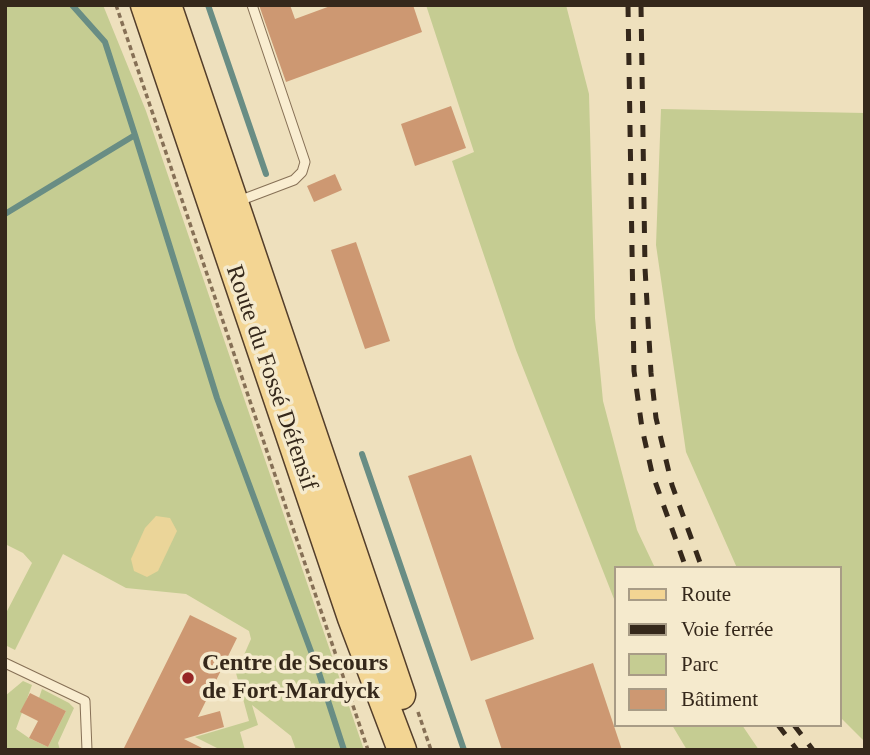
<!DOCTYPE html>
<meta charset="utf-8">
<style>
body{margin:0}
#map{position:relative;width:870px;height:755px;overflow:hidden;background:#eee0bd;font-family:"Times New Roman",serif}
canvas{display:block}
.frame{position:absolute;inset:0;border:7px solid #35281b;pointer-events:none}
.legend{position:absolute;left:614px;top:566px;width:228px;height:161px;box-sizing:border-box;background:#f5eacd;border:2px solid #a89c86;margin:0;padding:9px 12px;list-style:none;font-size:21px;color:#35281b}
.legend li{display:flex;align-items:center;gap:14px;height:35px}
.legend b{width:35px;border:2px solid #a89c86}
</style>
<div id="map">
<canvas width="870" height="755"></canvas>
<div class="frame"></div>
<ul class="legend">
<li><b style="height:9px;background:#f3d593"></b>Route</li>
<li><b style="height:9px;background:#35281b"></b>Voie ferrée</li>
<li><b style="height:19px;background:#c5cc92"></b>Parc</li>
<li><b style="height:19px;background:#cd9872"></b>Bâtiment</li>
</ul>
</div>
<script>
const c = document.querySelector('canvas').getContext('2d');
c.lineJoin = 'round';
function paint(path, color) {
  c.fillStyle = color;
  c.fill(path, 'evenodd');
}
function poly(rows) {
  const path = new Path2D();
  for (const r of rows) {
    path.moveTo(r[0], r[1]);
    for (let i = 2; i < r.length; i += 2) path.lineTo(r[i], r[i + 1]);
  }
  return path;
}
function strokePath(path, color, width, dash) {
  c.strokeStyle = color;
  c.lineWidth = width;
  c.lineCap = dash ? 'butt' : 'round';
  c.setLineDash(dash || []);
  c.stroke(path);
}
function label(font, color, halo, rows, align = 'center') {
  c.font = font + ' "Times New Roman",serif';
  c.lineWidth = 7;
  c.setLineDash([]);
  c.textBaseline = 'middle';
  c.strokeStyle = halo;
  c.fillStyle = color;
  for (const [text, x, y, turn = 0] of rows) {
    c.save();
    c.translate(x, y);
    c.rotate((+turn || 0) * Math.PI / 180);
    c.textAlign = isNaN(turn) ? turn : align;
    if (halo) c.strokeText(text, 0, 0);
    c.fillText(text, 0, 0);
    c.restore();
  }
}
paint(poly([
 [5,5,103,5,146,111,364,750,296,750,291,736,252,705,258,725,240,732,245,750,221,750,195,737,249,721,236,673,251,639,249,631,186,594,126,588,63,554,15,650,5,645,5,615,32,563,23,553,5,544],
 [426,5,566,5,589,94,595,318,603,401,637,530,655,568,616,568,616,604,516,350,452,161,474,152],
 [661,109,865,113,865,742,840,717,840,568,737,568,686,452,656,245],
 [23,681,32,685,16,729,29,738,48,747,66,711,39,698,42,689,69,703,74,708,58,743,60,750,5,750,5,696],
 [672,725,742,725,759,750,687,750]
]), '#c5cc92');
paint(poly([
 [156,516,170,518,177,531,158,571,147,577,134,571,131,559,145,528]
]), '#ebd599');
strokePath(poly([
 [72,5,105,42,135,135],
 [208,5,266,174],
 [5,214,135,135,217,398,319,673,344,750],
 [362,454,464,750]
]), '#698d84', 6);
paint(poly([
 [259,5,290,5,295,19,333,5,413,5,422,32,286,82],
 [451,106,466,148,415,166,401,124],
 [335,174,342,190,314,202,307,186],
 [356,242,390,341,365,349,331,250],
 [471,455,534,639,471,661,408,476],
 [190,615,237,638,198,717,220,711,224,727,184,739,206,750,123,750],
 [593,663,622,750,502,750,485,700],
 [30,693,66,711,48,747,29,738,38,721,20,712]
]), '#cd9872');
const service = poly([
 [236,202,294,180,302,172,305,162,252,5],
 [5,663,85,701,87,750]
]);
const primary = poly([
 [145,5,352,618,402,750],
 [167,5,401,695]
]);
strokePath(service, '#867056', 11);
strokePath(primary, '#533e2b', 31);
strokePath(poly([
 [116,5,368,750],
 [418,712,431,750]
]), '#867056', 3.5, [5, 3.5]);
strokePath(service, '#f9edd0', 9);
strokePath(primary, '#f3d593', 28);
strokePath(poly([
 [628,5,634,371,642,428,652,473,686,568],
 [641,5,645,268,651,373,656,418,672,485,702,568],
 [778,725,797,750],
 [794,725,813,750]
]), '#35281b', 5, [12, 12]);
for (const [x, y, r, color] of [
 [188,678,7,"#962626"]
]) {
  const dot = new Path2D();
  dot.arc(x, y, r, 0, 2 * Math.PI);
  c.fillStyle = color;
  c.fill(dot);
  strokePath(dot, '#f5eacd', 2.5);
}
label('24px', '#35281b', '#f5eacd', [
 ["Route du Fossé Défensif",271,378,71]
]);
label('bold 24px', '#35281b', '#f5eacd', [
 ["Centre de Secours",202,664],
 ["de Fort-Mardyck",202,692]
], 'left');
</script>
